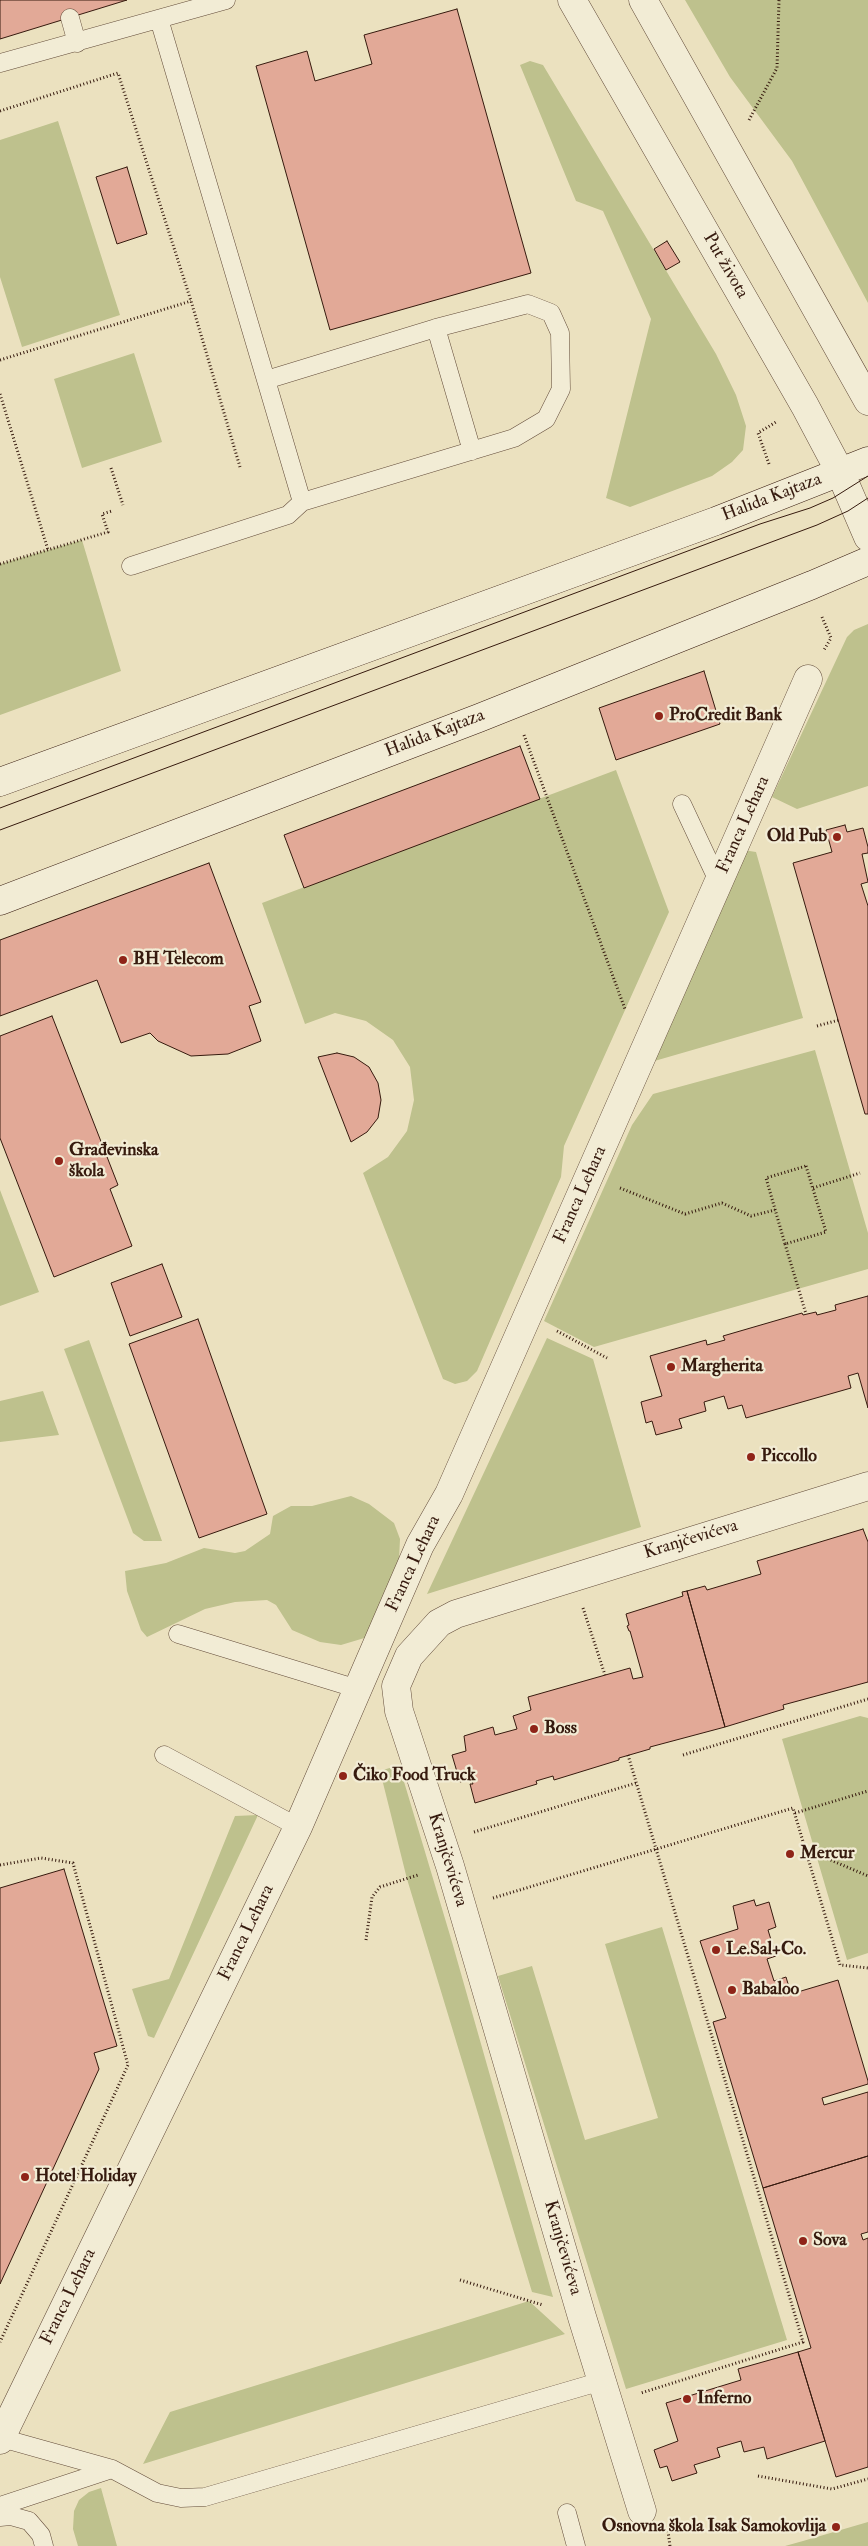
<!DOCTYPE html>
<meta charset="utf-8">
<style>
body{margin:0}
canvas{display:block;background:#ebe1bf}
</style>
<canvas width="868" height="2546"></canvas>
<script>
const c = document.querySelector('canvas').getContext('2d');
c.lineJoin = 'round';
function paint(path, color) {
  c.fillStyle = color;
  c.fill(path, 'evenodd');
}
function poly(rows) {
  const path = new Path2D();
  for (const r of rows) {
    path.moveTo(r[0], r[1]);
    for (let i = 2; i < r.length; i += 2) path.lineTo(r[i], r[i + 1]);
  }
  return path;
}
function strokePath(path, color, width, dash) {
  c.strokeStyle = color;
  c.lineWidth = width;
  c.lineCap = dash ? 'butt' : 'round';
  c.setLineDash(dash || []);
  c.stroke(path);
}
function label(font, color, halo, rows, align = 'center') {
  c.font = font + ' "IM FELL Double Pica",serif';
  c.lineWidth = 4.5;
  c.setLineDash([]);
  c.textBaseline = 'middle';
  c.strokeStyle = halo;
  c.fillStyle = color;
  for (const [text, x, y, turn = 0] of rows) {
    c.save();
    c.translate(x, y);
    c.rotate((+turn || 0) * Math.PI / 180);
    c.textAlign = isNaN(turn) ? turn : align;
    if (halo) c.strokeText(text, 0, 0);
    c.fillText(text, 0, 0);
    c.restore();
  }
}
paint(poly([
 [685,0,868,0,868,303,792,161,730,77],
 [530,61,543,65,716,354,736,395,746,426,743,450,732,462,712,476,630,507,606,498,651,319,603,211,576,201,520,65],
 [58,121,120,315,22,347,0,277,0,140],
 [134,353,162,442,82,468,54,379],
 [82,540,121,671,0,715,0,564],
 [868,624,868,786,797,809,772,797,847,637,854,630],
 [616,770,669,912,564,1146,561,1177,477,1371,467,1381,455,1384,443,1379,363,1173,388,1157,407,1131,414,1100,410,1067,393,1040,366,1021,335,1013,305,1024,262,903],
 [743,850,756,852,803,1018,651,1062],
 [815,1050,868,1233,868,1269,594,1347,544,1321,632,1125,653,1094],
 [0,1190,39,1292,0,1306],
 [547,1338,593,1359,641,1527,427,1594],
 [89,1340,162,1541,144,1541,133,1533,64,1349],
 [43,1391,59,1435,0,1442,0,1401],
 [351,1496,369,1504,394,1523,400,1539,399,1560,371,1636,341,1645,320,1642,292,1630,276,1605,267,1600,235,1602,205,1609,147,1637,141,1630,127,1591,125,1571,166,1563,204,1548,235,1553,245,1551,270,1534,273,1516,291,1506,312,1506],
 [860,1716,868,1718,868,1953,847,1960,782,1739],
 [399,1765,452,1942,553,2297,532,2292,407,1879,380,1771],
 [258,1815,154,2038,148,2036,132,1989,169,1979,235,1816],
 [662,1927,787,2340,626,2389,498,1976,532,1966,585,2140,658,2118,605,1944],
 [529,2301,565,2334,143,2464,170,2412],
 [101,2488,117,2546,78,2546,73,2529,74,2511,79,2500,89,2492],
 [868,2522,868,2546,785,2546,803,2541]
]), '#bec18d');
const building = poly([
 [0,0,127,0,0,39,0,0],
 [457,9,531,273,330,330,256,66,307,51,315,81,372,64,364,35,457,9],
 [127,167,147,234,117,244,96,177,127,167],
 [667,241,680,262,666,270,654,249,667,241],
 [704,671,720,724,616,760,599,708,704,671],
 [520,746,540,799,304,888,284,835,520,746],
 [845,825,847,832,863,828,868,847,868,853,862,854,868,882,861,884,868,906,868,1114,865,1114,793,863,832,852,826,830,845,825],
 [209,863,261,1002,249,1006,261,1041,228,1054,191,1056,158,1041,150,1033,121,1043,97,980,0,1016,0,940,209,863],
 [52,1016,118,1185,110,1189,132,1246,54,1277,0,1138,0,1036,52,1016],
 [337,1053,354,1057,369,1067,378,1083,381,1100,378,1118,367,1132,351,1142,318,1057,337,1053],
 [162,1264,182,1317,130,1336,111,1283,162,1264],
 [868,1296,868,1408,858,1373,848,1376,851,1388,746,1418,742,1405,728,1409,724,1396,704,1402,706,1411,679,1419,682,1428,656,1435,652,1421,646,1423,641,1402,662,1396,650,1356,706,1340,707,1345,725,1340,723,1336,802,1313,803,1315,816,1312,817,1315,836,1310,835,1305,868,1296],
 [198,1319,267,1514,199,1538,129,1344,198,1319],
 [863,1529,868,1542,868,1682,783,1705,784,1709,725,1727,687,1591,705,1586,707,1590,761,1574,757,1561,863,1529],
 [687,1591,725,1727,650,1747,650,1749,619,1758,619,1760,554,1780,553,1776,536,1781,537,1784,475,1803,470,1784,473,1784,471,1779,460,1782,452,1755,466,1751,464,1736,493,1727,495,1735,517,1729,513,1716,531,1710,528,1697,630,1668,633,1679,643,1677,630,1631,629,1631,627,1626,629,1625,626,1614,683,1596,682,1592,687,1591],
 [64,1869,117,2046,94,2053,99,2069,0,2284,0,1888,64,1869],
 [754,1900,756,1906,769,1902,776,1927,768,1930,776,1956,767,1959,774,1981,786,1977,791,1994,838,1980,868,2081,868,2084,822,2098,824,2105,868,2092,868,2156,763,2188,713,2022,726,2018,700,1941,738,1929,733,1906,754,1900],
 [868,2156,868,2232,861,2234,863,2240,868,2238,868,2467,836,2477,798,2352,811,2348,763,2188,868,2156],
 [798,2352,825,2441,767,2459,764,2447,744,2452,741,2441,717,2448,720,2457,694,2465,697,2473,672,2481,667,2466,660,2468,654,2450,678,2441,666,2403,741,2380,738,2369,798,2352]
]);
paint(building, '#e2a997');
strokePath(building, '#361a0e', 1);
const service = poly([
 [70,18,77,43],
 [159,19,266,380,302,502,514,438,546,419,561,389,560,333,551,313,528,304,436,328,266,380],
 [0,63,226,0],
 [436,328,472,451],
 [131,566,288,515,302,502],
 [682,804,719,883],
 [178,1634,358,1689],
 [164,1755,298,1827],
 [1,2438,112,2469,157,2493,181,2498,205,2497,602,2381],
 [0,2506,112,2469],
 [567,2513,576,2546],
 [0,2517,11,2516,29,2521,41,2535,44,2546]
]);
const minor = poly([
 [0,2440,298,1827,420,1545,449,1494,808,679],
 [642,2511,582,2317,450,1866,399,1711,396,1686,409,1656,439,1623,456,1614,868,1486]
]);
const tertiary = poly([
 [572,0,805,406,840,472,868,537],
 [643,0,868,401]
]);
const secondary = poly([
 [0,782,716,521,868,461],
 [0,901,479,718,812,585,868,561]
]);
strokePath(service, '#634c3a', 19);
strokePath(minor, '#634c3a', 29);
strokePath(tertiary, '#634c3a', 29);
strokePath(secondary, '#361a0e', 29);
strokePath(poly([
 [0,111,118,73,191,301,240,467],
 [749,120,777,68,779,0],
 [0,360,191,301],
 [0,394,48,550],
 [769,464,758,433,776,422],
 [111,468,123,505],
 [0,564,108,532,102,514,112,511],
 [822,617,831,638,824,650],
 [524,735,625,1009],
 [817,1026,839,1020],
 [806,1166,826,1232,785,1244,766,1178,806,1166],
 [620,1188,685,1214,722,1203,751,1216,775,1210],
 [813,1188,860,1173],
 [785,1244,806,1314],
 [557,1331,607,1358],
 [583,1608,605,1675],
 [628,1755,803,2342,641,2393],
 [683,1755,868,1699],
 [795,1813,868,1791],
 [474,1832,636,1783],
 [805,1849,868,1876],
 [0,1865,41,1858,73,1863,128,2065,0,2342],
 [493,1898,793,1808,840,1965,868,1968],
 [366,1940,372,1897,380,1887,418,1875],
 [460,2280,543,2305],
 [758,2476,832,2489,868,2479],
 [668,2531,670,2546]
]), '#361a0e', 3, [1, 2.5]);
strokePath(service, '#f2ecd5', 18);
strokePath(minor, '#f2ecd5', 28);
strokePath(tertiary, '#f2ecd5', 28);
strokePath(secondary, '#f2ecd5', 28);
strokePath(poly([
 [0,808,760,524,810,508,833,498,868,476],
 [0,830,817,525,848,511,868,498]
]), '#361a0e', 1);
for (const [x, y, r, color] of [
 [659,716,5,"#8f2418"],
 [837,837,5,"#8f2418"],
 [123,960,5,"#8f2418"],
 [59,1161,5,"#8f2418"],
 [671,1367,5,"#8f2418"],
 [751,1457,5,"#8f2418"],
 [534,1729,5,"#8f2418"],
 [343,1776,5,"#8f2418"],
 [790,1854,5,"#8f2418"],
 [716,1950,5,"#8f2418"],
 [732,1990,5,"#8f2418"],
 [25,2177,5,"#8f2418"],
 [803,2241,5,"#8f2418"],
 [687,2399,5,"#8f2418"],
 [836,2527,5,"#8f2418"]
]) {
  const dot = new Path2D();
  dot.arc(x, y, r, 0, 2 * Math.PI);
  c.fillStyle = color;
  c.fill(dot);
  strokePath(dot, '#f2ecd5', 2);
}
label('18px', '#361a0e', '#f2ecd5', [
 ["Put života",725,266,60],
 ["Halida Kajtaza",772,498,-21],
 ["Halida Kajtaza",435,734,-21],
 ["Franca Lehara",744,825,-66],
 ["Franca Lehara",581,1195,-66],
 ["Kranjčevićeva",691,1540,-17],
 ["Franca Lehara",414,1564,-65],
 ["Kranjčevićeva",447,1860,73],
 ["Franca Lehara",247,1933,-64],
 ["Kranjčevićeva",562,2248,74],
 ["Franca Lehara",69,2297,-64]
]);
label('bold 18px', '#361a0e', '#f2ecd5', [
 ["ProCredit Bank",669,716],
 ["Old Pub",827,837,"right"],
 ["BH Telecom",133,960],
 ["Građevinska",69,1151],
 ["škola",69,1172],
 ["Margherita",681,1367],
 ["Piccollo",761,1457],
 ["Boss",544,1729],
 ["Čiko Food Truck",353,1776],
 ["Mercur",800,1854],
 ["Le.Sal+Co.",726,1950],
 ["Babaloo",742,1990],
 ["Hotel Holiday",35,2177],
 ["Sova",813,2241],
 ["Inferno",697,2399],
 ["Osnovna škola Isak Samokovlija",826,2527,"right"]
], 'left');
</script>
